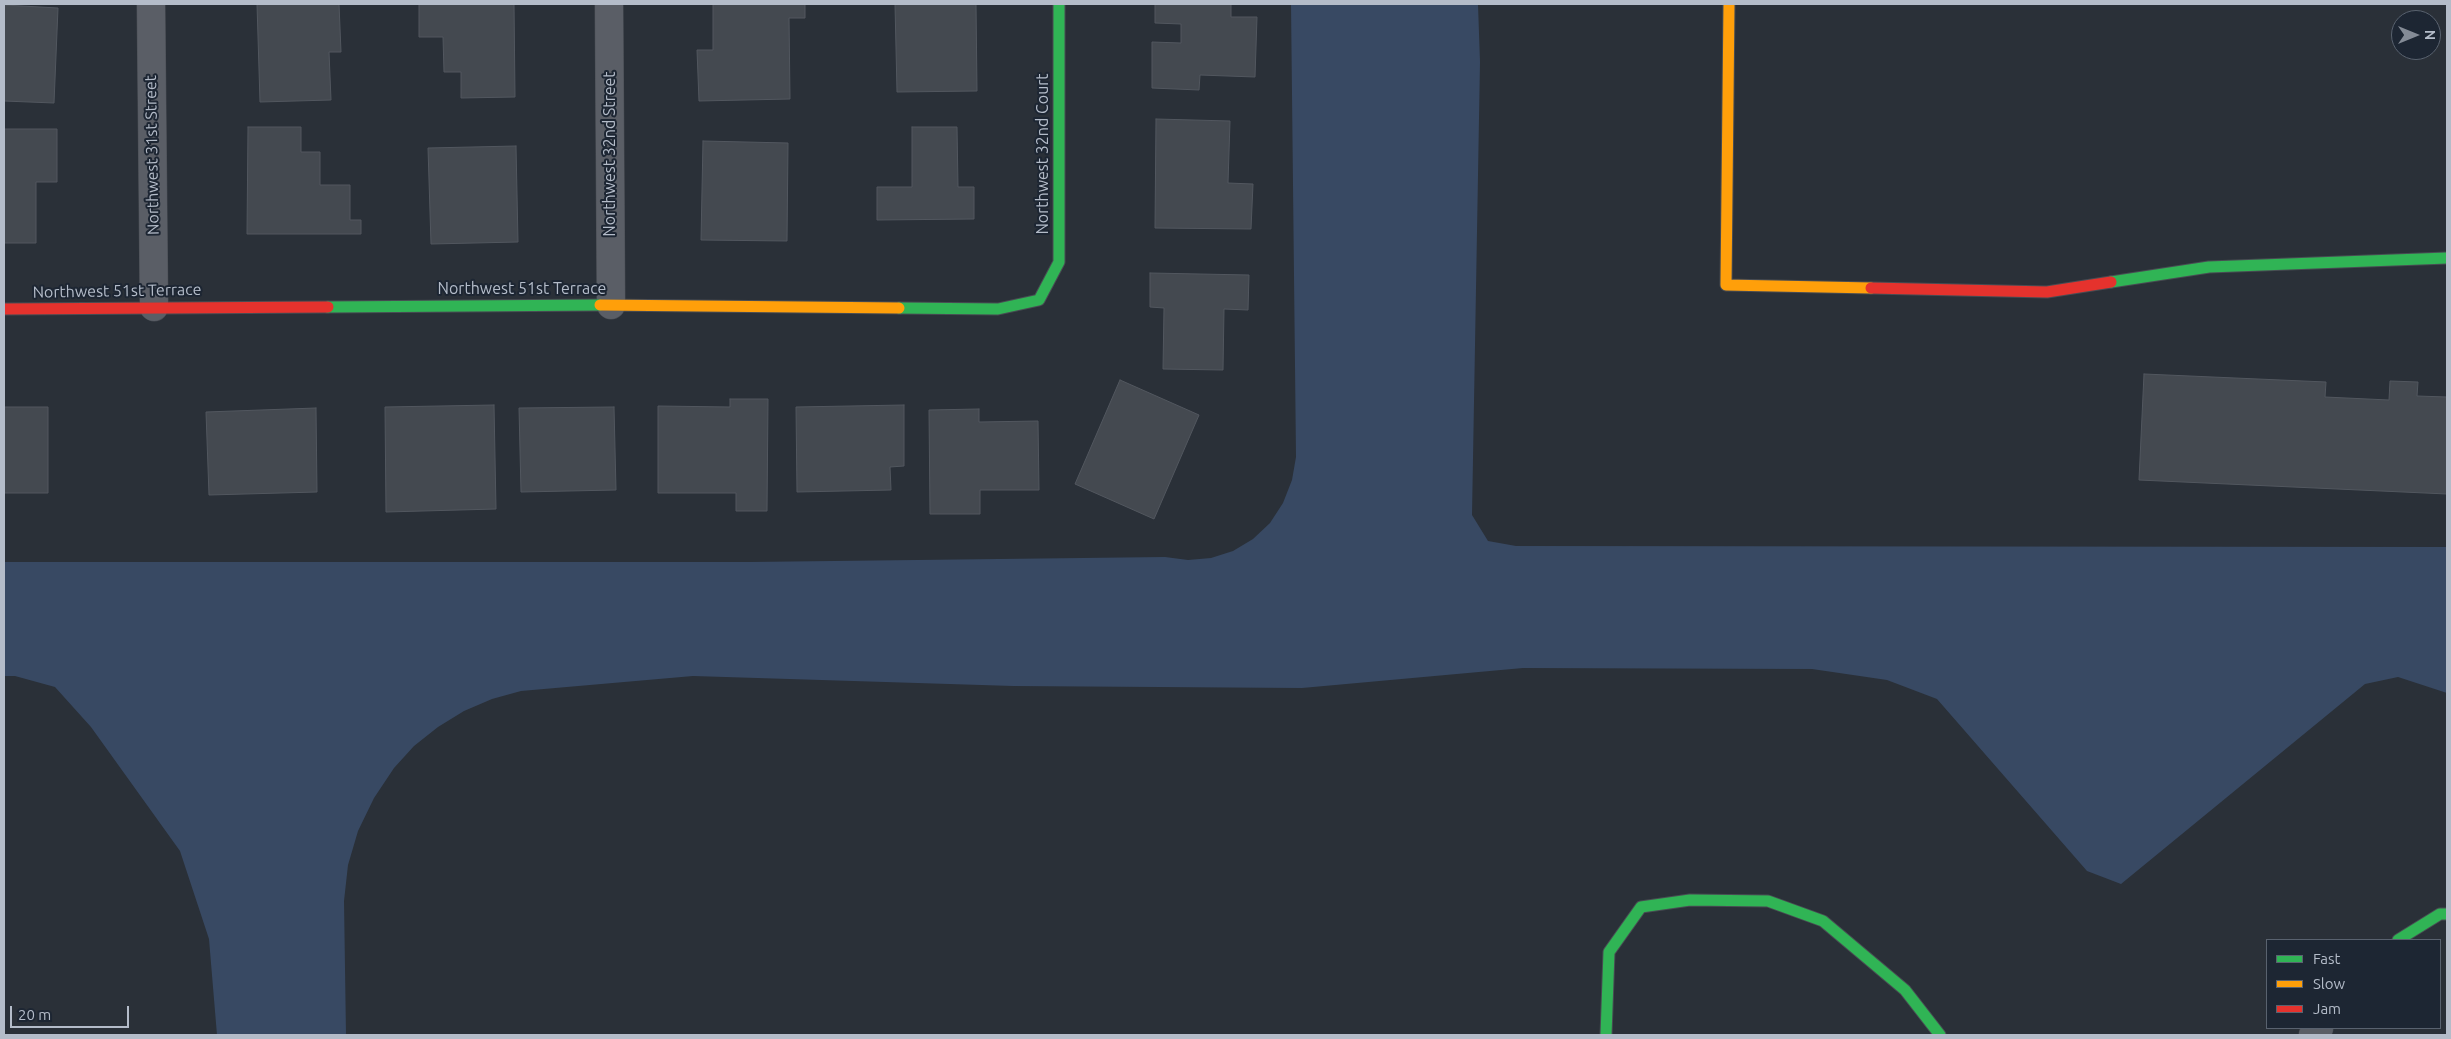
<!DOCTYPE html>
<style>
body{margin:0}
#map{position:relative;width:2451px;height:1039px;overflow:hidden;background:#2a3038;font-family:Ubuntu,sans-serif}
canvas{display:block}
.frame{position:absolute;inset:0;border:5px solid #b4bcc9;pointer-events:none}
.legend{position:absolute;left:2266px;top:939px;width:175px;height:90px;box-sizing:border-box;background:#1d2633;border:1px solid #59626f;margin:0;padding:6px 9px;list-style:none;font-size:15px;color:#b4bcc9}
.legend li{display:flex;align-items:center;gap:10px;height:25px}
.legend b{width:25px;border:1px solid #59626f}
.north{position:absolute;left:2391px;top:10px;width:50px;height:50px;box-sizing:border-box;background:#1d2633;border:1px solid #59626f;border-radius:50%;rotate:90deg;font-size:14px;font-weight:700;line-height:20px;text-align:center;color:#b4bcc9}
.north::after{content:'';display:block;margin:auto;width:18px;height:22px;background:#848b96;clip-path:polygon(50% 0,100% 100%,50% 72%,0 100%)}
.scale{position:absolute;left:10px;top:1006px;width:119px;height:22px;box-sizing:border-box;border:2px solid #b4bcc9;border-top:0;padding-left:6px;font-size:15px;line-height:18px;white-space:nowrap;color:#b4bcc9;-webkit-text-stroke:4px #1d2633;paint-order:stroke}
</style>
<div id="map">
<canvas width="2451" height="1039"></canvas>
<div class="frame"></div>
<ul class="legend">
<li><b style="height:6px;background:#30b455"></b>Fast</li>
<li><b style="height:6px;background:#ff9f0a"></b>Slow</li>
<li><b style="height:6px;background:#e5322d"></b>Jam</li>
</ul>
<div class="north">N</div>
<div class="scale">20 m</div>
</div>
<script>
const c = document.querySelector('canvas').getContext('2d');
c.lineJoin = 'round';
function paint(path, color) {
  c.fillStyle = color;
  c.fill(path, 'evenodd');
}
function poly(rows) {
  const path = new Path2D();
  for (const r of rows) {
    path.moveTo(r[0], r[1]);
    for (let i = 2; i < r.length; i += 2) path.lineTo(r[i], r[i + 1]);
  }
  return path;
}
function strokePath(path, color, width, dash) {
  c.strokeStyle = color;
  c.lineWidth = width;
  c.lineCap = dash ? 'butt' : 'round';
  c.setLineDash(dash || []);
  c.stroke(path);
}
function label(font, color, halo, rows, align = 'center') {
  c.font = font + ' Ubuntu,sans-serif';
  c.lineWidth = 4;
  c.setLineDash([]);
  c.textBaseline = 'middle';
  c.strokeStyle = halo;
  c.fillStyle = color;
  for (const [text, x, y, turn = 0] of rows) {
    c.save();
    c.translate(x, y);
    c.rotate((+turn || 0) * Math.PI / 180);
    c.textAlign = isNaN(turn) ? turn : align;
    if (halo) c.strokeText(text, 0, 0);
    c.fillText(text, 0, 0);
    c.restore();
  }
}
paint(poly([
 [1291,4,1478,4,1480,62,1472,515,1488,541,1516,546,2447,547,2447,693,2398,677,2365,684,2121,884,2087,871,1937,699,1887,680,1812,669,1523,668,1302,688,1013,686,693,676,521,691,492,699,464,711,438,727,414,746,394,768,374,798,358,831,348,865,344,901,346,1035,217,1035,209,939,180,851,91,727,55,687,15,676,4,676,4,562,750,562,1165,557,1188,560,1211,558,1233,551,1253,539,1270,523,1283,503,1292,480,1296,457]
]), '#384963');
const building = poly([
 [257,4,339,4,341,52,329,52,331,100,260,102,257,4],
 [419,4,514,4,515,97,461,98,461,72,444,72,443,37,419,37,419,4],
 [713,4,805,4,805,18,789,18,790,99,699,101,697,50,713,50,713,4],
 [895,4,976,4,977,91,897,92,895,4],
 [1155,4,1231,4,1231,17,1257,17,1255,77,1200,75,1199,90,1152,88,1152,42,1181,43,1181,24,1155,23,1155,4],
 [4,5,58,8,54,103,4,101,4,5],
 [1156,119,1230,121,1228,183,1253,184,1251,229,1155,228,1156,119],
 [248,127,301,127,301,152,320,152,320,185,350,185,350,220,361,220,361,234,247,234,248,127],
 [912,127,957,127,958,187,974,187,974,219,877,220,877,187,912,187,912,127],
 [4,129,57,129,57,182,36,182,36,243,4,243,4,129],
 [703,141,788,143,787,241,701,240,703,141],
 [516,146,518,242,431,244,428,148,516,146],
 [1150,273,1249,275,1248,310,1224,309,1223,370,1163,369,1164,308,1150,307,1150,273],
 [2144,374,2326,382,2325,397,2389,400,2390,381,2418,382,2417,396,2447,397,2447,494,2139,480,2144,374],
 [1120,380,1199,415,1154,519,1075,484,1120,380],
 [730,399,768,399,767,511,736,511,736,493,658,493,658,406,730,407,730,399],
 [494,405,496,509,386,512,385,407,494,405],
 [904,405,904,466,890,467,891,490,797,492,796,407,904,405],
 [4,407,48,407,48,493,4,493,4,407],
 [614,407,616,490,521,492,519,408,614,407],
 [316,408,317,492,209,495,206,412,316,408],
 [979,409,979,422,1038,421,1039,490,980,490,980,514,930,514,929,410,979,409]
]);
paint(building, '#444950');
strokePath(building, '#52575f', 1);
const street = poly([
 [151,4,154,307],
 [609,4,611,305],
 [2313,1035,2319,1028]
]);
const fast = poly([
 [2111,282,2209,267,2447,258],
 [328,307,600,305],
 [899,308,998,309,1039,300,1059,262,1059,4],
 [2398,940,2440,914,2447,914],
 [1606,1035,1609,952,1641,907,1690,900,1768,901,1823,921,1905,990,1940,1035]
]);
const slow = poly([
 [1729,4,1726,285,1871,288],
 [600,305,899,308]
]);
const jam = poly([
 [1871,288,2047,292,2111,282],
 [4,309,328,307]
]);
strokePath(street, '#484c53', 29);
strokePath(fast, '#484c53', 13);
strokePath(slow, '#484c53', 13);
strokePath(jam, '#484c53', 13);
strokePath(street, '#5a5e66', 28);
strokePath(fast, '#30b455', 11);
strokePath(slow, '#ff9f0a', 11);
strokePath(jam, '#e5322d', 11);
label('16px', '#b4bcc9', '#1d2633', [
 ["Northwest 32nd Street",610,154,-90],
 ["Northwest 32nd Court",1043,154,-90],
 ["Northwest 31st Street",152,155,-91],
 ["Northwest 51st Terrace",522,289],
 ["Northwest 51st Terrace",117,291,-1]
]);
</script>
